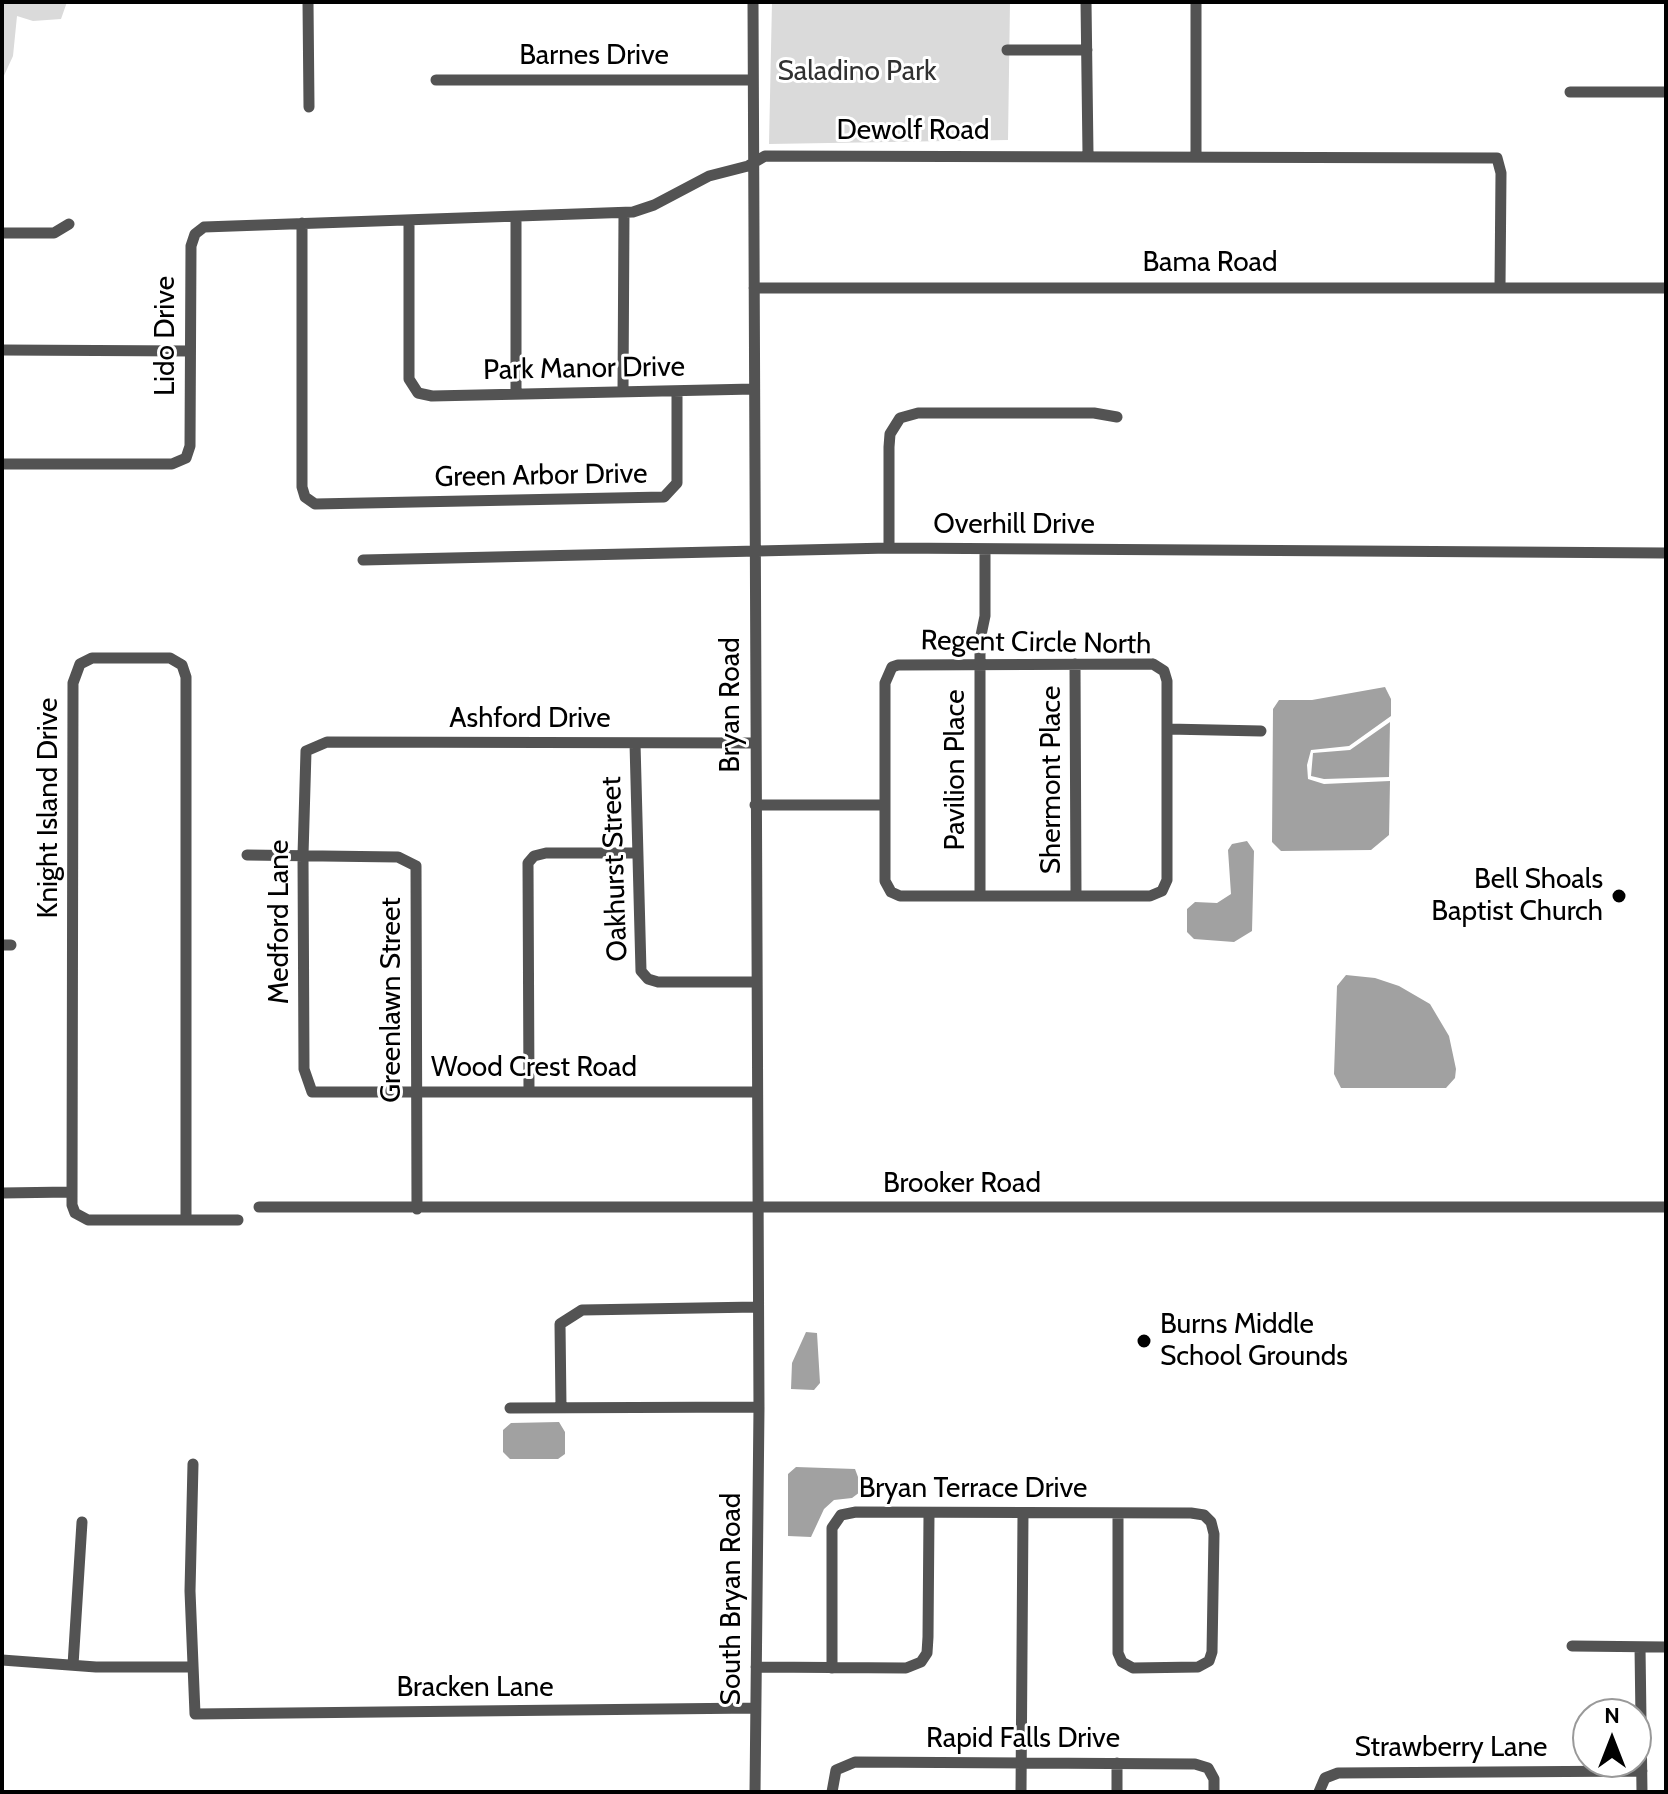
<!DOCTYPE html>
<style>
body{margin:0}
#map{position:relative;width:1668px;height:1794px;overflow:hidden;background:#fff;font-family:Cabin,sans-serif}
canvas{display:block}
.frame{position:absolute;inset:0;border:4px solid #000;pointer-events:none}
.north{position:absolute;left:1572px;top:1698px;width:80px;height:80px;box-sizing:border-box;background:#fff;border:2px solid #999;border-radius:50%;rotate:0deg;font-size:22px;font-weight:700;line-height:32px;text-align:center;color:#000}
.north::after{content:'';display:block;margin:auto;width:28px;height:36px;background:#000;clip-path:polygon(50% 0,100% 100%,50% 72%,0 100%)}
</style>
<div id="map">
<canvas width="1668" height="1794"></canvas>
<div class="frame"></div>
<div class="north">N</div>
</div>
<script>
const c = document.querySelector('canvas').getContext('2d');
c.lineJoin = 'round';
function paint(path, color) {
  c.fillStyle = color;
  c.fill(path, 'evenodd');
}
function poly(rows) {
  const path = new Path2D();
  for (const r of rows) {
    path.moveTo(r[0], r[1]);
    for (let i = 2; i < r.length; i += 2) path.lineTo(r[i], r[i + 1]);
  }
  return path;
}
function strokePath(path, color, width, dash) {
  c.strokeStyle = color;
  c.lineWidth = width;
  c.lineCap = dash ? 'butt' : 'round';
  c.setLineDash(dash || []);
  c.stroke(path);
}
function label(font, color, halo, rows, align = 'center') {
  c.font = font + ' Cabin,sans-serif';
  c.lineWidth = 6;
  c.setLineDash([]);
  c.textBaseline = 'middle';
  c.strokeStyle = halo;
  c.fillStyle = color;
  for (const [text, x, y, turn = 0] of rows) {
    c.save();
    c.translate(x, y);
    c.rotate((+turn || 0) * Math.PI / 180);
    c.textAlign = isNaN(turn) ? turn : align;
    if (halo) c.strokeText(text, 0, 0);
    c.fillText(text, 0, 0);
    c.restore();
  }
}
paint(poly([
 [2,2,67,2,61,19,33,21,17,16,13,56,2,80],
 [772,2,1010,2,1008,140,769,144]
]), '#dadada');
paint(poly([
 [1385,687,1391,699,1391,716,1349,746,1311,750,1307,765,1308,779,1324,784,1390,781,1389,835,1371,850,1281,851,1272,842,1273,709,1279,700,1312,700],
 [1390,722,1389,777,1324,779,1311,776,1313,753,1350,750],
 [1247,841,1254,851,1252,931,1234,942,1194,939,1187,932,1187,909,1195,902,1217,903,1231,894,1228,850,1232,844],
 [1346,975,1375,978,1399,986,1430,1004,1449,1036,1456,1069,1455,1078,1446,1088,1341,1088,1334,1074,1337,986],
 [806,1332,817,1333,820,1383,814,1390,791,1389,792,1363],
 [559,1422,565,1432,565,1454,558,1459,510,1459,503,1452,503,1430,511,1423],
 [796,1467,855,1469,858,1477,860,1492,852,1498,834,1500,824,1509,811,1537,788,1536,788,1474]
]), '#a1a1a1');
strokePath(poly([
 [308,2,309,107],
 [753,2,759,1407,755,1792],
 [1086,2,1088,154],
 [1196,2,1196,155],
 [1007,50,1087,50],
 [436,80,753,80],
 [1570,92,1666,92],
 [409,221,409,379,418,393,432,396,754,389],
 [302,223,302,487,305,497,315,504,664,497,677,483,677,391],
 [2,233,54,233,69,224],
 [754,288,1666,288],
 [2,350,190,351],
 [623,392,624,213],
 [516,394,516,218],
 [2,464,172,464,186,458,190,446,191,246,195,234,204,227,633,212,654,205,709,176,748,166,765,156,1497,158,1501,173,1500,286],
 [889,548,889,447,890,434,900,418,918,413,1094,413,1117,417],
 [363,560,889,548,1666,553],
 [1075,664,1076,896],
 [1153,664,1164,671,1167,681,1167,880,1162,891,1150,896,900,896,891,892,885,881,885,683,892,667,898,665,1153,664],
 [1168,729,1261,731],
 [635,743,641,971,648,979,658,982,756,982],
 [755,743,327,742,306,751,303,855,304,1069,312,1092,755,1092],
 [755,805,885,805],
 [247,855,398,857,416,866,417,1209],
 [980,896,980,640,985,616,985,549],
 [2,945,11,945],
 [529,1091,528,863,534,856,546,853,636,853],
 [2,1193,70,1192],
 [259,1207,1666,1207],
 [186,1220,186,677,182,665,170,658,92,658,80,664,73,683,72,1205,75,1213,88,1220,238,1220],
 [561,1407,560,1324,582,1310,757,1307],
 [510,1408,759,1407],
 [193,1464,190,1591,195,1714,755,1708],
 [1572,1646,1666,1647],
 [1640,1647,1642,1792],
 [2,1660,96,1667,193,1667],
 [73,1665,82,1522],
 [756,1667,906,1668,921,1662,927,1653,928,1637,929,1514],
 [832,1668,832,1528,841,1515,856,1512,1191,1513,1204,1515,1211,1522,1214,1534,1212,1652,1209,1661,1198,1667,1133,1668,1122,1662,1118,1653,1118,1513],
 [832,1792,836,1770,855,1762,1195,1764,1208,1768,1214,1779,1214,1792],
 [1021,1792,1023,1513],
 [1117,1792,1117,1763],
 [1319,1792,1325,1778,1338,1773,1642,1771]
]), '#535353', 11);
for (const [x, y, r, color] of [
 [1619,896,8,"#000"],
 [1144,1341,8,"#000"]
]) {
  const dot = new Path2D();
  dot.arc(x, y, r, 0, 2 * Math.PI);
  c.fillStyle = color;
  c.fill(dot);
  strokePath(dot, '#fff', 3);
}
label('28px', '#000', '#fff', [
 ["Barnes Drive",594,56],
 ["Dewolf Road",913,131],
 ["Bama Road",1210,263],
 ["Lido Drive",166,336,-90],
 ["Park Manor Drive",584,369,-1],
 ["Green Arbor Drive",541,476,-1],
 ["Overhill Drive",1014,525],
 ["Regent Circle North",1036,643,1],
 ["Bryan Road",731,705,-90],
 ["Ashford Drive",530,719],
 ["Pavilion Place",956,770,-90],
 ["Shermont Place",1052,780,-90],
 ["Knight Island Drive",49,808,-90],
 ["Oakhurst Street",615,869,-92],
 ["Medford Lane",280,922,-90],
 ["Greenlawn Street",392,1000,-90],
 ["Wood Crest Road",534,1068],
 ["Brooker Road",962,1184],
 ["Bryan Terrace Drive",973,1489],
 ["South Bryan Road",732,1599,-90],
 ["Bracken Lane",475,1688],
 ["Rapid Falls Drive",1023,1739],
 ["Strawberry Lane",1451,1748]
]);
label('28px', '#313131', '#fff', [
 ["Saladino Park",857,72]
]);
label('28px', '#000', '#fff', [
 ["Bell Shoals",1603,880],
 ["Baptist Church",1603,912],
 ["Burns Middle",1160,1325,"left"],
 ["School Grounds",1160,1357,"left"]
], 'right');
</script>
